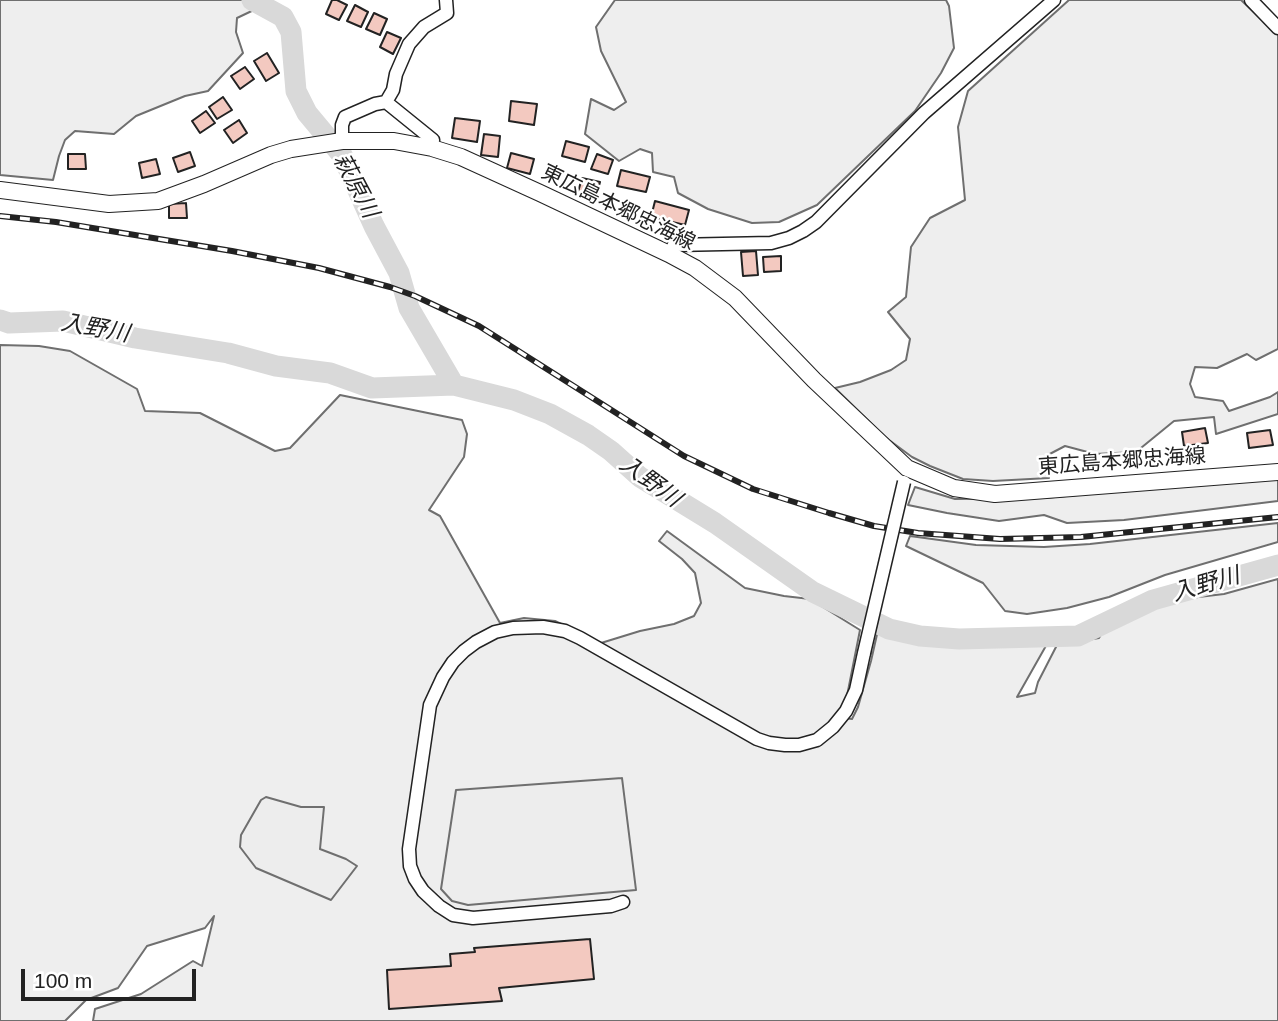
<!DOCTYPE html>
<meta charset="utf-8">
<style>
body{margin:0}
#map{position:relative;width:1278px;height:1021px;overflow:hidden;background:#fff;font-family:Arial,sans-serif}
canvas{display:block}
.scale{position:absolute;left:21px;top:969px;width:175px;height:32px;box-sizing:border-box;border:4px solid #222;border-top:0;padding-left:9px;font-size:21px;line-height:24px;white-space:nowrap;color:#222;-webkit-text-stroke:5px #fff;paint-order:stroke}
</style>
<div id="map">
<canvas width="1278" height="1021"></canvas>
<div class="scale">100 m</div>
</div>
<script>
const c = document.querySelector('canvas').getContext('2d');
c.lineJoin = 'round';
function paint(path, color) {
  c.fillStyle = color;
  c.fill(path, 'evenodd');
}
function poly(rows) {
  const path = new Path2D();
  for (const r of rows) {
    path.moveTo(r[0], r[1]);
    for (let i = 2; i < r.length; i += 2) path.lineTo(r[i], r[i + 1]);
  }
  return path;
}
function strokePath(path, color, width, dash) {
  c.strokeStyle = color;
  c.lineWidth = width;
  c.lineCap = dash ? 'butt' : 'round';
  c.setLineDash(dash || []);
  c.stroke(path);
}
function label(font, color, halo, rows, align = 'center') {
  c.font = font + ' Arial,"Noto Sans JP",sans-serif';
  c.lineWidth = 5;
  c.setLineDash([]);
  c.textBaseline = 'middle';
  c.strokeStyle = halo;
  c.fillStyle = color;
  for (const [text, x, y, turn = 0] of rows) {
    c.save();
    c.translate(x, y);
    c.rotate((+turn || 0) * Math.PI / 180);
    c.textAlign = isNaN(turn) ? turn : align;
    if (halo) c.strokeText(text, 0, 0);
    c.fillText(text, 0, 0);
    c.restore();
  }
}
const green = poly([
 [0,0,245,0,258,8,237,18,236,32,243,53,208,91,185,96,136,116,114,134,75,131,65,140,59,156,53,180,0,175,0,0],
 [615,0,946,0,949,6,954,48,941,73,915,111,817,205,779,222,752,223,708,209,678,193,674,177,653,172,652,153,640,149,619,161,585,134,591,99,614,110,626,102,601,51,596,27,615,0],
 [1069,0,1241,0,1278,35,1278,349,1256,360,1247,354,1217,368,1195,367,1190,384,1195,397,1223,401,1229,411,1270,397,1278,392,1278,414,1216,434,1214,417,1174,421,1136,452,1095,454,1065,446,1044,457,1049,478,993,481,963,479,930,466,912,457,885,437,835,388,860,382,891,370,906,360,910,339,888,312,906,297,911,247,930,218,965,200,958,127,968,91,1069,0],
 [0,345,39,346,70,351,137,389,145,411,200,413,275,451,290,448,340,395,462,420,467,434,464,457,429,510,440,516,500,623,524,618,555,621,601,643,640,631,674,624,694,616,701,603,695,573,682,559,659,541,667,531,745,588,784,596,810,599,860,630,846,701,836,717,852,719,858,707,871,661,878,630,936,646,1003,646,1047,644,1017,697,1035,693,1038,682,1057,645,1099,638,1106,625,1129,612,1165,601,1224,594,1278,579,1278,1021,93,1021,95,1009,141,994,193,961,202,966,214,916,205,928,147,946,118,988,86,1000,65,1021,0,1021,0,345],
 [1278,477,1278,501,1124,520,1067,523,1044,515,999,521,947,513,908,505,915,487,955,499,1044,498,1278,477],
 [1278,523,1278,542,1165,575,1109,597,1067,608,1027,614,1005,611,983,583,906,546,910,536,976,545,1044,547,1090,544,1278,523]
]);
paint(green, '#eee');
strokePath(green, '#6f6f6f', 2);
const parking = poly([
 [622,778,636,890,468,905,452,901,441,889,456,790,622,778],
 [266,797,301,807,324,807,320,849,346,859,357,866,331,900,256,868,240,847,241,835,261,800,266,797]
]);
paint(parking, '#ededed');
strokePath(parking, '#6f6f6f', 2);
strokePath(poly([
 [252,0,283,17,291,32,296,91,307,113,342,155,374,226,399,273,409,308,454,385],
 [0,320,9,323,63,321,135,338,228,353,276,366,330,373,372,388,454,385,514,400,550,414,588,435,611,451,640,477,715,523,813,592,889,629,920,636,959,639,1078,636,1153,600,1278,565]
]), '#d9d9d9', 21);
const building = poly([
 [332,0,337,0,347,5,339,20,326,14,332,0],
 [355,5,368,12,361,27,347,21,355,5],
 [374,13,387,19,380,35,366,29,374,13],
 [387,32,401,38,393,54,380,47,387,32],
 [267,53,279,73,266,81,254,61,267,53],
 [245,67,254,79,240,89,231,76,245,67],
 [223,97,232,110,217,119,209,107,223,97],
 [511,101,537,104,534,125,509,121,511,101],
 [206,111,215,123,200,133,192,121,206,111],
 [455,118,480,121,477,142,452,138,455,118],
 [239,120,247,133,233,143,224,130,239,120],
 [484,134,500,136,498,157,481,155,484,134],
 [566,141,589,147,585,162,562,156,566,141],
 [190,152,195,166,178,172,173,158,190,152],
 [511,153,534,159,530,174,507,168,511,153],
 [68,154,85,154,86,169,68,169,68,154],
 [597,154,613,160,608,174,591,169,597,154],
 [156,159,160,174,142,178,139,163,156,159],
 [621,170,650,177,646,192,617,186,621,170],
 [582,178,600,182,596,197,578,192,582,178],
 [655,201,689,210,685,225,651,217,655,201],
 [186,203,187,218,169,218,169,204,186,203],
 [756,251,758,275,743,276,741,252,756,251],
 [781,256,781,271,764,272,763,257,781,256],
 [1205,428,1208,443,1184,446,1182,432,1205,428],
 [1270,430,1273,445,1249,448,1247,433,1270,430],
 [590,939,594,979,499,988,502,1001,389,1009,387,970,451,966,450,954,475,952,474,948,590,939]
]);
paint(building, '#f3c9c0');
strokePath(building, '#222', 2);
const minor = poly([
 [1251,0,1278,28],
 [386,102,433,140,432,148],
 [342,141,342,125,345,117,375,104,386,102,393,90,396,74,409,44,424,27,447,13,446,0],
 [669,254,674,245,771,243,789,238,803,231,816,222,924,113,1054,0],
 [623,902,611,906,473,918,453,915,439,906,423,891,415,879,410,866,409,849,430,705,443,677,453,662,464,651,476,642,495,632,513,628,543,627,565,631,580,638,757,739,769,743,785,745,799,745,817,740,833,727,846,711,856,690,864,653]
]);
const major = poly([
 [0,190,109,204,158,201,204,184,271,155,291,149,342,141,394,141,432,148,461,157,540,193,669,254,695,268,735,298,814,380,907,468,954,488,995,494,1278,472]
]);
strokePath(minor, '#222', 15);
strokePath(major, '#222', 18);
strokePath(minor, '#fff', 12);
strokePath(major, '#fff', 16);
const rail = poly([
 [0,216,56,222,232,251,319,268,390,287,415,296,479,326,684,456,753,489,829,513,874,526,918,533,1000,539,1081,537,1278,517]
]);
strokePath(rail, '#222', 6);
strokePath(rail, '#fff', 3.5, [10]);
const minorBridge = poly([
 [864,653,904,482]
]);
strokePath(minorBridge, '#222', 15, []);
strokePath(minorBridge, '#fff', 12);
label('21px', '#222', '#fff', [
 ["東広島本郷忠海線",618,208,26],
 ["東広島本郷忠海線",1122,462,-4]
]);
label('italic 23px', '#222', '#fff', [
 ["萩原川",355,186,62],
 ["入野川",95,329,10],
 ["入野川",650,482,36],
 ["入野川",1206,585,-16]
]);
</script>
